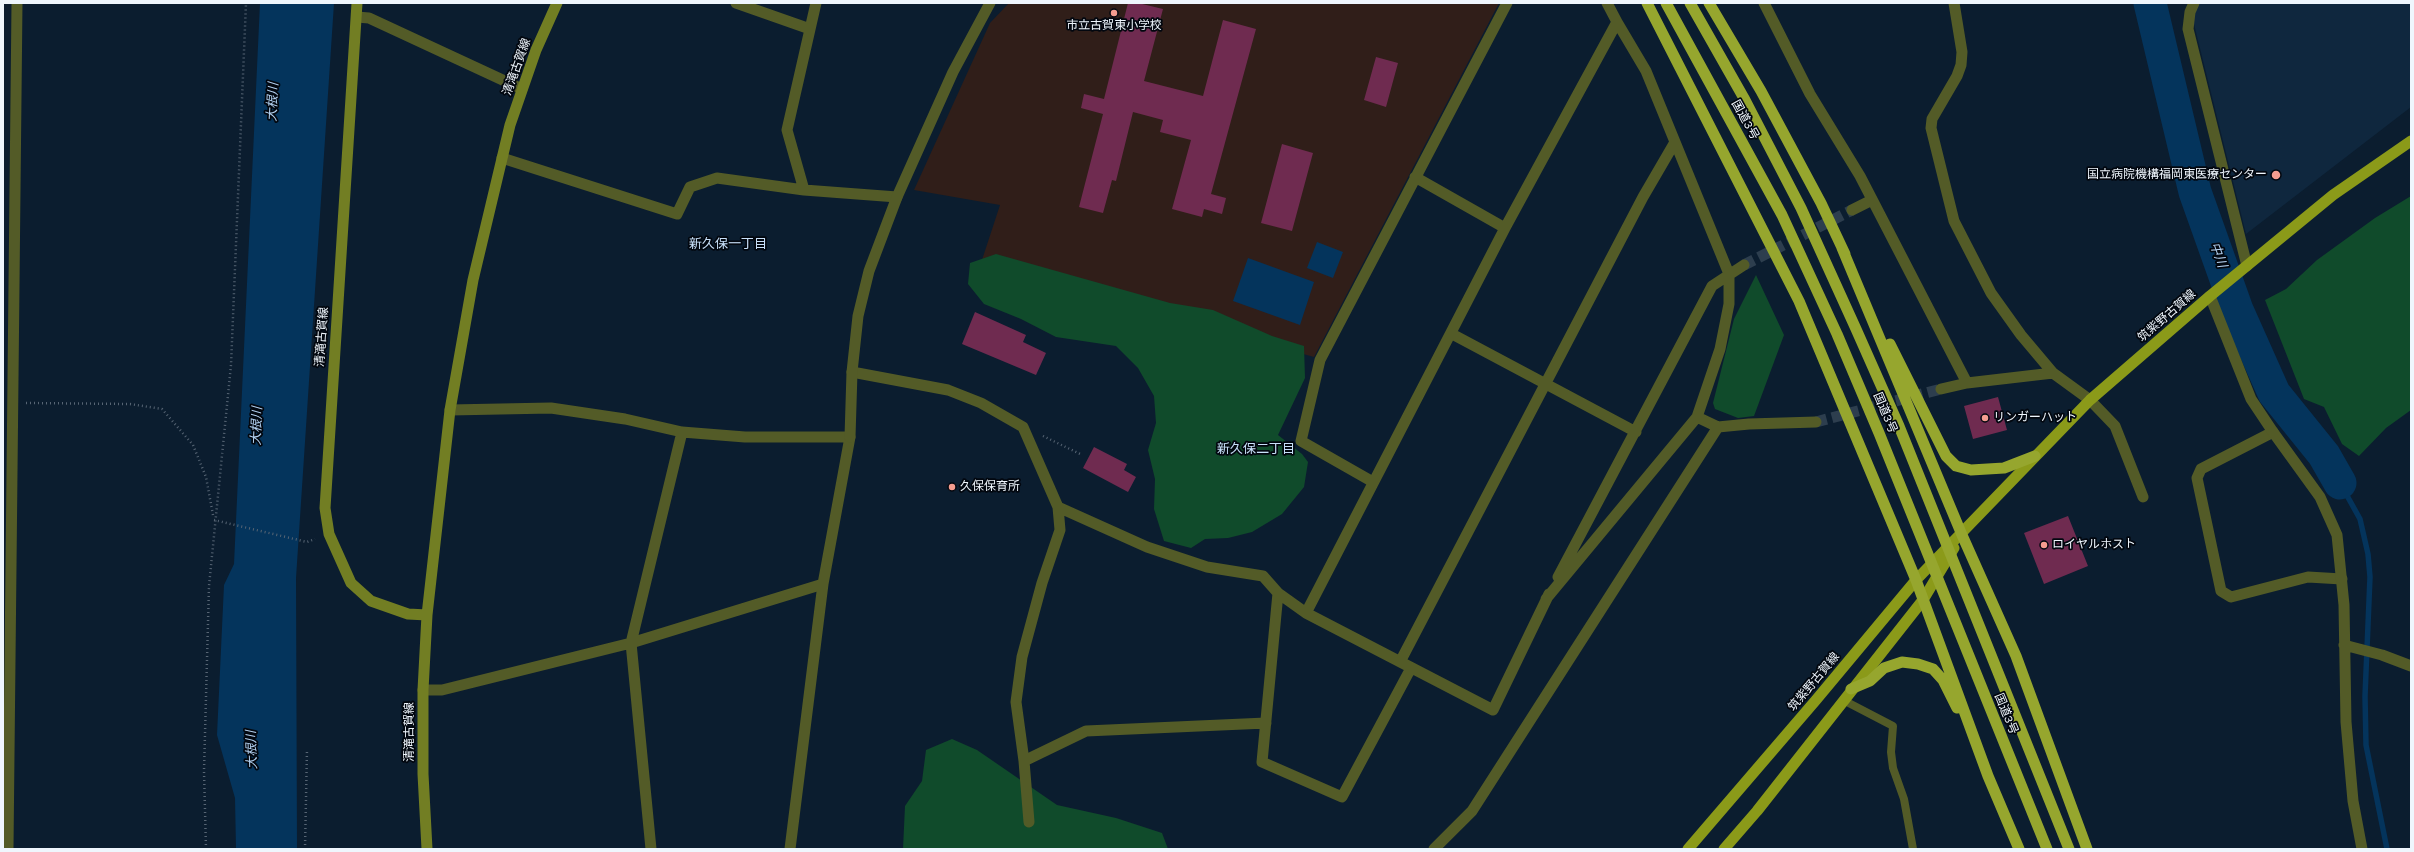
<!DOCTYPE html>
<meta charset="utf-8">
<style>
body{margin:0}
#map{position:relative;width:2414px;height:852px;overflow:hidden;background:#0b1d2f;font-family:Karla,sans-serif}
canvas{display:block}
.frame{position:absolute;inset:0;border:4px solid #eff6fd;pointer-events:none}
</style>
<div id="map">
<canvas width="2414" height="852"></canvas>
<div class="frame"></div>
</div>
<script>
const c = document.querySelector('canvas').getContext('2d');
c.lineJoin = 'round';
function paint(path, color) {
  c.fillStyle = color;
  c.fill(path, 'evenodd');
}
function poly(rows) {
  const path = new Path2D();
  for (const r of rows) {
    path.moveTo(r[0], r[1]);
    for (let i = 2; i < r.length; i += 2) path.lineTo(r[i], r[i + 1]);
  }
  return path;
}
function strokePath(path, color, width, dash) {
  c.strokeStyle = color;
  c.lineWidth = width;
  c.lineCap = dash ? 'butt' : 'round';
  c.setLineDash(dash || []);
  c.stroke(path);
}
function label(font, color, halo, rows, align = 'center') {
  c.font = font + ' Karla,"Noto Sans JP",sans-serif';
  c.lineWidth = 3.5;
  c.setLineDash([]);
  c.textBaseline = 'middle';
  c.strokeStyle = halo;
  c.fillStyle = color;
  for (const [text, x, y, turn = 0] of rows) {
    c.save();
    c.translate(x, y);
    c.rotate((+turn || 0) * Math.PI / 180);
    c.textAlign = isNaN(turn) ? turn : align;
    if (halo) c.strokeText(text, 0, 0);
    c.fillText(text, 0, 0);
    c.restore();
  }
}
paint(poly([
 [2199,3,2411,3,2411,107,2246,234,2192,16]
]), '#0f273e');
paint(poly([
 [1009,3,1499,3,1314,357,981,263,1000,205,914,190,990,23]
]), '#301e19');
paint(poly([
 [2411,196,2411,410,2386,428,2359,456,2342,444,2324,407,2304,399,2265,300,2286,289,2317,260,2375,218],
 [996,254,1170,303,1213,310,1272,336,1304,346,1305,378,1278,435,1302,454,1308,462,1304,487,1282,514,1252,532,1228,538,1205,539,1191,548,1164,541,1154,509,1155,479,1148,450,1156,423,1154,396,1138,368,1116,346,1056,337,1021,319,984,304,968,284,970,263],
 [1756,275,1784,335,1754,416,1738,418,1715,409,1713,403,1734,319],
 [952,739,977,750,1057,805,1116,818,1162,833,1168,849,903,849,905,806,922,781,926,750]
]), '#104b2b');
paint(poly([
 [260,3,334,3,296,578,297,849,236,849,235,798,217,735,224,585,234,564],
 [1317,242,1343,252,1333,278,1307,268],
 [1248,258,1314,282,1300,325,1233,301]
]), '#04345c');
strokePath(poly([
 [2340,483,2360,519,2368,554,2370,577,2365,696,2366,745,2387,849]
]), '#04345c', 5.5);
strokePath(poly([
 [2150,3,2195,192,2237,310,2274,393,2324,455,2340,483]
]), '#04345c', 33);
paint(poly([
 [1128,3,1138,3,1163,9,1144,81,1203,96,1223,20,1256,29,1211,194,1226,198,1222,214,1204,209,1202,217,1172,209,1191,140,1160,132,1163,120,1133,112,1116,181,1112,180,1103,213,1079,207,1103,114,1081,108,1084,94,1104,99],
 [1376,57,1398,63,1386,107,1364,100],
 [1282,144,1313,153,1292,231,1261,223],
 [975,312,1026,335,1023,342,1046,353,1036,375,962,344],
 [1998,397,2007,430,1973,439,1964,406],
 [1094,447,1127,464,1124,470,1136,477,1128,492,1083,468],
 [2068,516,2088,566,2044,584,2024,533]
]), '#6f2b50');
strokePath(poly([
 [1744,265,1852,210],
 [1816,422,1941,389]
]), '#2d3e4e', 11, [11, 5.5]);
strokePath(poly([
 [26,403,130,404,162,409,193,445,206,477,213,515],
 [1043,436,1080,454],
 [214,520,307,542,315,539],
 [206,849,204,771,209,586,231,365,246,3],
 [305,849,307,749]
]), '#576574', 2.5, [1, 3]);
strokePath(poly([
 [1843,700,1893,726,1891,752,1893,768,1904,799,1913,849]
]), '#535b27', 8);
strokePath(poly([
 [736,3,810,29],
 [816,3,787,130,804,190,897,197],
 [1607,3,1617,22],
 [1764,3,1810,94,1860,176,1967,383,2053,373,2090,400,2115,426,2143,497],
 [1954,3,1962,52,1961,65,1957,76,1932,119,1931,128,1954,221,1991,293,2021,335,2053,373],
 [2194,3,2190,12,2188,29,2247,266],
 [357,17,369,18,522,89],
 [502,158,677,214,690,187,717,178,804,190],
 [1415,177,1505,228],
 [1852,210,1872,200],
 [1452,334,1636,432],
 [852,372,948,390,981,403,1023,427,1058,507,1147,547,1207,567,1263,576,1278,593,1306,613,1493,710,1549,594],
 [1941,389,1967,383],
 [450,410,551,408,625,419,682,432,745,437,850,437,823,584,790,849],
 [1718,427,1749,424,1816,422],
 [2273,432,2201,469,2197,478,2221,591,2231,597,2308,577,2342,579],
 [1373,482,1301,441,1320,360,1507,3],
 [1058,507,1060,530,1042,583,1022,657,1016,702,1024,761,1086,731,1266,723],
 [1558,577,1712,286,1744,265],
 [1278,593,1262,762,1342,797,1411,668],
 [1306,613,1505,228,1617,22,1646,71,1729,274,1729,304,1720,349,1697,417,1546,599],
 [1400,662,1643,197,1675,142],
 [423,690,442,690,631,643,823,584],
 [1024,761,1029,822],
 [8,849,17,3],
 [651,849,631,643,682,432],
 [1434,849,1472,811,1718,427,1697,417]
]), '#535b27', 11);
strokePath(poly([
 [2210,296,2251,399,2273,432,2320,497,2337,535,2344,605,2346,722,2353,801,2362,849],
 [850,437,852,372,858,316,869,271,897,197,953,72,990,3],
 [2344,645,2382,655,2411,666]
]), '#535b27', 11);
strokePath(poly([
 [357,3,325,508,329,534,351,583,371,601,408,614,427,615],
 [427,849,423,774,423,690,427,615,450,410,473,280,510,125,536,50,557,3]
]), '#727e23', 11);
strokePath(poly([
 [1688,849,1816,700,1916,580,2090,400,2210,296,2333,195,2411,141],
 [1724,849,1757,811,1923,600,1954,548]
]), '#8b9a19', 11);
strokePath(poly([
 [1647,3,1799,301,1916,580,1988,776,2019,849],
 [1666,3,1782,215,1837,334,1879,433,2047,849],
 [1690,3,1745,100,1801,208,1856,329,1899,426,2069,849],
 [1709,3,1761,91,1821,203,1845,254],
 [1842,248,1962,535,2016,656,2087,849],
 [1890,344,1946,456,1956,466,1971,470,2004,468,2035,456],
 [1851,689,1870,681,1884,668,1902,662,1918,664,1933,669,1943,680,1957,708]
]), '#96a62e', 11);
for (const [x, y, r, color] of [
 [1114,13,4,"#f59d90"],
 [2276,175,5,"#f59d90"],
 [1985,418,4,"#f59d90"],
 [952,487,4,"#f59d90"],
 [2044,545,4,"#f59d90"]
]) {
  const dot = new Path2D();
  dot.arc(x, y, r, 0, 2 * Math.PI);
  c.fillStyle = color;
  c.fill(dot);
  strokePath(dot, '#02070f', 1.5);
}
label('12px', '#eff6fd', '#02070f', [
 ["市立古賀東小学校",1114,26,"center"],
 ["国立病院機構福岡東医療センター",2267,175,"right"],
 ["リンガーハット",1993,418],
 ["久保保育所",960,487],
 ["ロイヤルホスト",2052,545]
], 'left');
label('12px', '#eff6fd', '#02070f', [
 ["清滝古賀線",517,67,-70],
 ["国道3号",1745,120,61],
 ["筑紫野古賀線",2167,316,-41],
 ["清滝古賀線",322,337,-86],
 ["国道3号",1885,413,67],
 ["筑紫野古賀線",1814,682,-50],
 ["国道3号",2006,714,68],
 ["清滝古賀線",410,732,-90]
]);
label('italic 13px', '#b4d2f2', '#02070f', [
 ["大根川",273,102,-87],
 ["中川",2218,255,70],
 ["大根川",257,426,-88],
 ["大根川",252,750,-92]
]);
label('13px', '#c8e0f9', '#02070f', [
 ["新久保一丁目",728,244],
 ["新久保二丁目",1256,449]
]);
</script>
